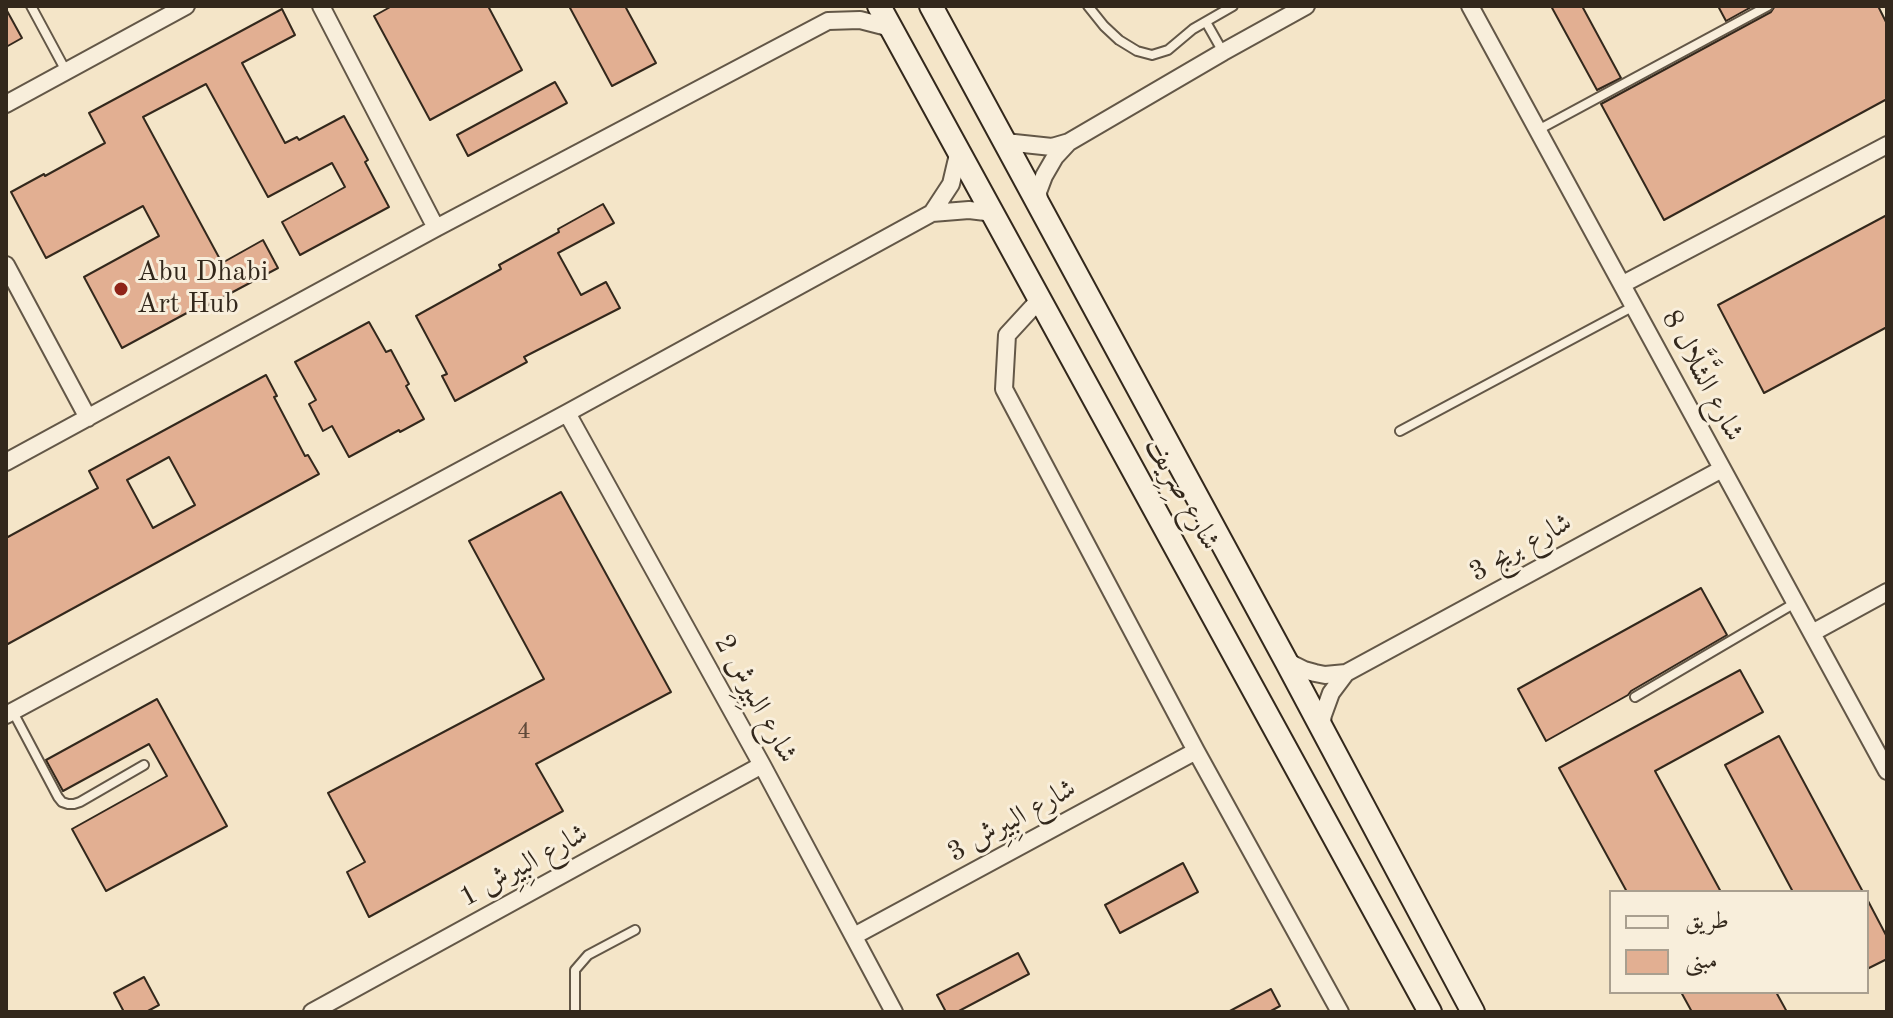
<!DOCTYPE html>
<meta charset="utf-8">
<style>
body{margin:0}
#map{position:relative;width:1893px;height:1018px;overflow:hidden;background:#f4e5c8;font-family:"Old Standard TT",Amiri,serif}
canvas{display:block}
.frame{position:absolute;inset:0;border:8px solid #33281c;pointer-events:none}
.legend{position:absolute;left:1609px;top:890px;width:260px;height:104px;box-sizing:border-box;background:#f8eedb;border:2px solid #a99f8f;margin:0;padding:10px 14px;list-style:none;font-size:24px;color:#33281c}
.legend li{display:flex;align-items:center;gap:16px;height:40px}
.legend b{width:40px;border:2px solid #a99f8f}
</style>
<div id="map">
<canvas width="1893" height="1018"></canvas>
<div class="frame"></div>
<ul class="legend">
<li><b style="height:10px;background:#f8eedb"></b>طريق</li>
<li><b style="height:22px;background:#e2af92"></b>مبنى</li>
</ul>
</div>
<script>
const c = document.querySelector('canvas').getContext('2d');
c.lineJoin = 'round';
function paint(path, color) {
  c.fillStyle = color;
  c.fill(path, 'evenodd');
}
function poly(rows) {
  const path = new Path2D();
  for (const r of rows) {
    path.moveTo(r[0], r[1]);
    for (let i = 2; i < r.length; i += 2) path.lineTo(r[i], r[i + 1]);
  }
  return path;
}
function strokePath(path, color, width, dash) {
  c.strokeStyle = color;
  c.lineWidth = width;
  c.lineCap = dash ? 'butt' : 'round';
  c.setLineDash(dash || []);
  c.stroke(path);
}
function label(font, color, halo, rows, align = 'center') {
  c.font = font + ' "Old Standard TT",Amiri,serif';
  c.lineWidth = 6;
  c.setLineDash([]);
  c.textBaseline = 'middle';
  c.strokeStyle = halo;
  c.fillStyle = color;
  for (const [text, x, y, turn = 0] of rows) {
    c.save();
    c.translate(x, y);
    c.rotate((+turn || 0) * Math.PI / 180);
    c.textAlign = isNaN(turn) ? turn : align;
    if (halo) c.strokeText(text, 0, 0);
    c.fillText(text, 0, 0);
    c.restore();
  }
}
const building = poly([
 [392,6,488,6,522,70,430,120,374,16,392,6],
 [569,6,625,6,656,63,612,86,569,6],
 [1551,6,1582,6,1621,78,1597,90,1551,6],
 [1718,6,1753,6,1726,21,1718,6],
 [1775,6,1878,6,1887,24,1887,99,1664,220,1601,104,1771,12,1775,6],
 [6,9,22,38,6,47,6,9],
 [282,9,295,35,242,63,285,143,297,137,299,140,344,116,368,160,365,162,389,207,300,255,282,222,345,187,332,163,268,197,206,84,143,117,222,263,263,240,278,268,197,311,196,308,122,348,84,277,159,236,143,206,46,258,11,192,44,174,45,176,105,143,89,113,282,9],
 [555,82,567,103,468,156,457,135,555,82],
 [603,204,614,223,558,253,581,295,606,282,620,308,524,357,527,362,455,401,442,376,447,374,416,316,501,269,499,265,559,232,558,229,603,204],
 [1887,215,1887,327,1764,393,1718,305,1887,215],
 [369,322,386,352,391,350,409,384,406,386,424,419,400,432,399,430,349,457,332,426,323,431,309,404,316,400,295,362,369,322],
 [266,375,277,396,274,397,305,456,308,455,319,474,6,645,6,538,98,488,89,471,266,375],
 [169,457,195,505,153,528,127,480,169,457],
 [561,492,671,692,536,764,563,811,369,917,347,872,365,862,328,793,544,679,469,541,561,492],
 [1701,588,1727,635,1631,691,1628,695,1546,741,1518,689,1701,588],
 [1740,670,1763,712,1655,771,1721,892,1627,892,1559,768,1740,670],
 [157,699,227,826,106,891,72,829,167,776,149,744,63,791,46,760,157,699],
 [1779,736,1863,892,1793,892,1725,765,1779,736],
 [1183,863,1198,892,1120,933,1105,905,1183,863],
 [1867,899,1887,937,1887,959,1867,969,1867,899],
 [1018,953,1029,974,957,1012,946,1012,937,995,1018,953],
 [144,977,159,1005,146,1012,124,1012,114,993,144,977],
 [1271,989,1280,1006,1269,1012,1228,1012,1271,989],
 [1681,992,1776,992,1787,1012,1692,1012,1681,992]
]);
paint(building, '#e2af92');
strokePath(building, '#33281c', 2);
const service = poly([
 [31,6,66,71],
 [1088,6,1104,26,1119,40,1137,51,1152,55,1168,50,1193,29,1233,6],
 [1206,22,1223,52],
 [1538,130,1768,6],
 [1400,431,1634,306],
 [1635,697,1795,603],
 [13,712,58,797,62,802,68,804,74,804,80,802,144,765],
 [575,1012,575,970,588,955,635,930]
]);
const minor = poly([
 [321,6,436,228],
 [1470,6,1887,771],
 [6,104,186,6],
 [1005,142,1052,147,1069,142,1223,52,1306,6],
 [1039,203,1038,192,1044,176,1055,157,1068,143],
 [932,213,951,184,959,150],
 [6,265,88,418],
 [1623,284,1887,145],
 [1041,298,1007,335,1004,389,1196,751,1340,1012],
 [567,413,762,765,894,1012],
 [6,462,436,228,828,21,860,20,891,28],
 [1812,633,1887,592],
 [1286,661,1304,670,1315,673,1325,675,1346,673],
 [6,715,567,413,932,213,969,210,994,213],
 [1321,727,1323,715,1331,693,1346,673,1722,469],
 [854,936,1196,751],
 [312,1012,762,765]
]);
const secondary = poly([
 [879,6,1430,1012],
 [931,6,1286,661,1473,1012]
]);
strokePath(service, '#635747', 12);
strokePath(minor, '#635747', 20);
strokePath(secondary, '#33281c', 26);
strokePath(service, '#f8eedb', 8);
strokePath(minor, '#f8eedb', 16);
strokePath(secondary, '#f8eedb', 22);
for (const [x, y, r, color] of [
 [121,289,8,"#8f2418"]
]) {
  const dot = new Path2D();
  dot.arc(x, y, r, 0, 2 * Math.PI);
  c.fillStyle = color;
  c.fill(dot);
  strokePath(dot, '#f8eedb', 3);
}
label('24px', '#5f4a3a', null, [
 ["4",524,732]
]);
label('28px', '#33281c', '#f8eedb', [
 ["Abu Dhabi",137,273],
 ["Art Hub",137,305]
], 'left');
label('28px', '#33281c', '#f8eedb', [
 ["شارع الشَّلَّال 8",1702,376,62],
 ["شارع صِرِيف",1182,494,61],
 ["شارع بريج 3",1521,548,-29],
 ["شارع البِيرِش 2",755,699,61],
 ["شارع البِيرِش 3",1012,821,-29],
 ["شارع البِيرِش 1",524,866,-29]
]);
</script>
